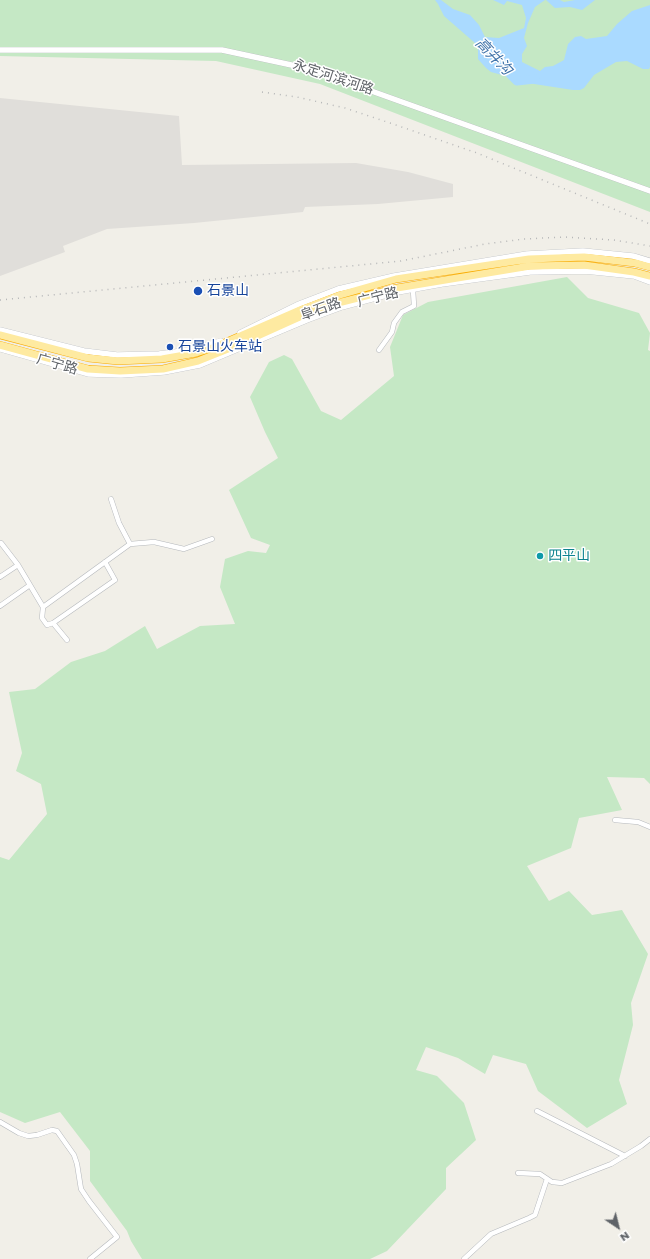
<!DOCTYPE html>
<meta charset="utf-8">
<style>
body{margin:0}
#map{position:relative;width:650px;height:1259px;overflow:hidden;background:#f1efe8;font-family:Poppins,sans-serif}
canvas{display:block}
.north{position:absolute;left:598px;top:1207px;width:40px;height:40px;-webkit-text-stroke:3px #fff;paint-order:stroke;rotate:145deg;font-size:11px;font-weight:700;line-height:16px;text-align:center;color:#5f6368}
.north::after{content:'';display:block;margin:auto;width:14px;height:18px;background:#5f6368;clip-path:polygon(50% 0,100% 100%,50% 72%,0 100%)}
</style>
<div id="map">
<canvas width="650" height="1259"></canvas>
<div class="north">N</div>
</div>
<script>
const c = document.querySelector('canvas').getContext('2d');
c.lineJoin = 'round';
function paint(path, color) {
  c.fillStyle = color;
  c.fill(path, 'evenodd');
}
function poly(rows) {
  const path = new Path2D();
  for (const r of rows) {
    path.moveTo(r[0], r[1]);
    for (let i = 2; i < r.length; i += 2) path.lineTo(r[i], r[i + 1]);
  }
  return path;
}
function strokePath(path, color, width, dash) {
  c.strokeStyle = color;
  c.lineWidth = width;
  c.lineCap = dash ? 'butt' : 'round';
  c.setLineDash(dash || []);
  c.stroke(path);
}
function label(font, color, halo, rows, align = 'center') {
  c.font = font + ' Poppins,"Noto Sans SC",sans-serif';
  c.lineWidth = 3;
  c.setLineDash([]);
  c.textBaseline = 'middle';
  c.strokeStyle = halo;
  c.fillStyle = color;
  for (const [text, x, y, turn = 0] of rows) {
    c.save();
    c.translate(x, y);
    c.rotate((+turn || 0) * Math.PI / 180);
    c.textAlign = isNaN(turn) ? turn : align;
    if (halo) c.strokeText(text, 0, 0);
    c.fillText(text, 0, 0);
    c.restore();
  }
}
paint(poly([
 [0,98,179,116,182,165,356,163,408,172,453,184,453,197,378,204,305,207,303,212,194,223,107,229,63,246,65,252,0,276]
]), '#e0deda');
paint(poly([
 [0,0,650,0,650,212,320,84,216,61,0,56],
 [567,277,588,298,639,313,650,333,648,350,650,351,650,784,644,778,607,777,622,810,579,818,571,848,527,866,549,901,569,891,592,915,622,910,648,954,631,1003,633,1025,619,1080,627,1104,587,1128,538,1091,526,1064,493,1055,485,1074,458,1058,426,1047,416,1070,437,1076,464,1103,476,1140,446,1168,446,1189,387,1251,370,1259,142,1259,131,1241,127,1231,90,1181,90,1151,60,1112,25,1123,0,1112,0,857,9,860,47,814,41,784,16,771,22,753,9,692,35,689,71,662,105,651,145,626,157,649,200,626,235,624,220,587,225,559,248,551,266,553,270,545,251,538,229,490,278,458,265,432,250,397,269,362,284,355,292,359,321,411,341,420,394,376,390,347,403,315,428,302]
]), '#c5e8c5');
paint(poly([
 [435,0,441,0,453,9,470,15,479,25,485,37,499,38,524,28,526,18,522,5,507,1,504,5,493,0,545,0,535,7,528,23,524,38,527,46,522,54,522,62,540,71,545,67,553,66,564,60,568,44,575,37,581,36,586,39,607,36,617,24,632,11,650,5,650,67,649,69,643,69,627,61,616,62,594,75,584,88,580,90,573,90,534,84,517,78,502,75,491,72,486,68,478,59,478,47,475,43,444,16,438,4],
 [546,0,560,0,564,2,575,0,595,0,582,10,570,7,555,8]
]), '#aadaff');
strokePath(poly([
 [505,69,517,81,535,79]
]), '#aadaff', 9);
const minor = poly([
 [379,350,392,332,394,323,402,312,414,306,413,290],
 [111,499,119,523,130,544,154,542,184,549,212,539],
 [0,543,1,543,18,565,43,607,42,618,47,625,53,623,67,640],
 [0,577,18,565],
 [0,606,30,585],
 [43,607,130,544],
 [53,623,115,580,105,562],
 [615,820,638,822,650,827],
 [537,1111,625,1156],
 [0,1122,19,1133,28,1136,37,1135,52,1130,57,1131,74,1155,77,1164,81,1189,89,1201,117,1237,90,1259],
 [518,1173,540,1174,552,1182,562,1183,611,1164,641,1146,650,1139],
 [464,1259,491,1234,529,1218,535,1215,547,1179]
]);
const tertiary = poly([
 [0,50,222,50,310,69,650,191],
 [0,330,84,351,117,355,159,354,191,350,221,341],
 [240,333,299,304,338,289,394,276,527,254,583,251,633,256,650,261],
 [0,349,89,374,121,375,164,372,200,365,307,320,342,307,398,292,442,284,530,272,585,271,634,276,650,282]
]);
const trunk = poly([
 [0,335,88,358,118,361,162,359,196,353,215,347,300,310,340,295,396,279,529,259,584,257,635,263,650,267],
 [0,345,88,369,120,371,163,369,198,361,233,347,304,315,342,302,397,288,530,266,584,265,634,272,650,276]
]);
strokePath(minor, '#b5b8bc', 5.5);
strokePath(tertiary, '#b5b8bc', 6);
strokePath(trunk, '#f9ab00', 8);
strokePath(minor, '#fff', 4.5);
strokePath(tertiary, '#fff', 5.5);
strokePath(trunk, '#feeaa1', 7);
strokePath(poly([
 [262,92,297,97,345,108,393,124,477,153,650,224],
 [0,300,401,261,485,244,524,239,564,237,597,239,614,240,650,246]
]), '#b6b7b8', 1.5, [1, 5]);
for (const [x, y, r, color] of [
 [198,291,5,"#1a4fb4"],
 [170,347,4,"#1a4fb4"],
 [540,556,4,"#0f9aa8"]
]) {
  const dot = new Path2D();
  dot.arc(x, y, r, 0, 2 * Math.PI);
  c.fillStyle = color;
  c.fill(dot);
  strokePath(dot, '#fff', 1.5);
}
label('14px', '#5f6368', '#fff', [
 ["永定河滨河路",333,78,18],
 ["广宁路",378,298,-14],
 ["阜石路",321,310,-20],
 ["广宁路",57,365,16]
]);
label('14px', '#164399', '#fff', [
 ["石景山",207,291],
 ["石景山火车站",178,347]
], 'left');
label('14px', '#0d838f', '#fff', [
 ["四平山",548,556]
], 'left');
label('italic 15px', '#4174aa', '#fff', [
 ["高井沟",493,57,46]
]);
</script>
